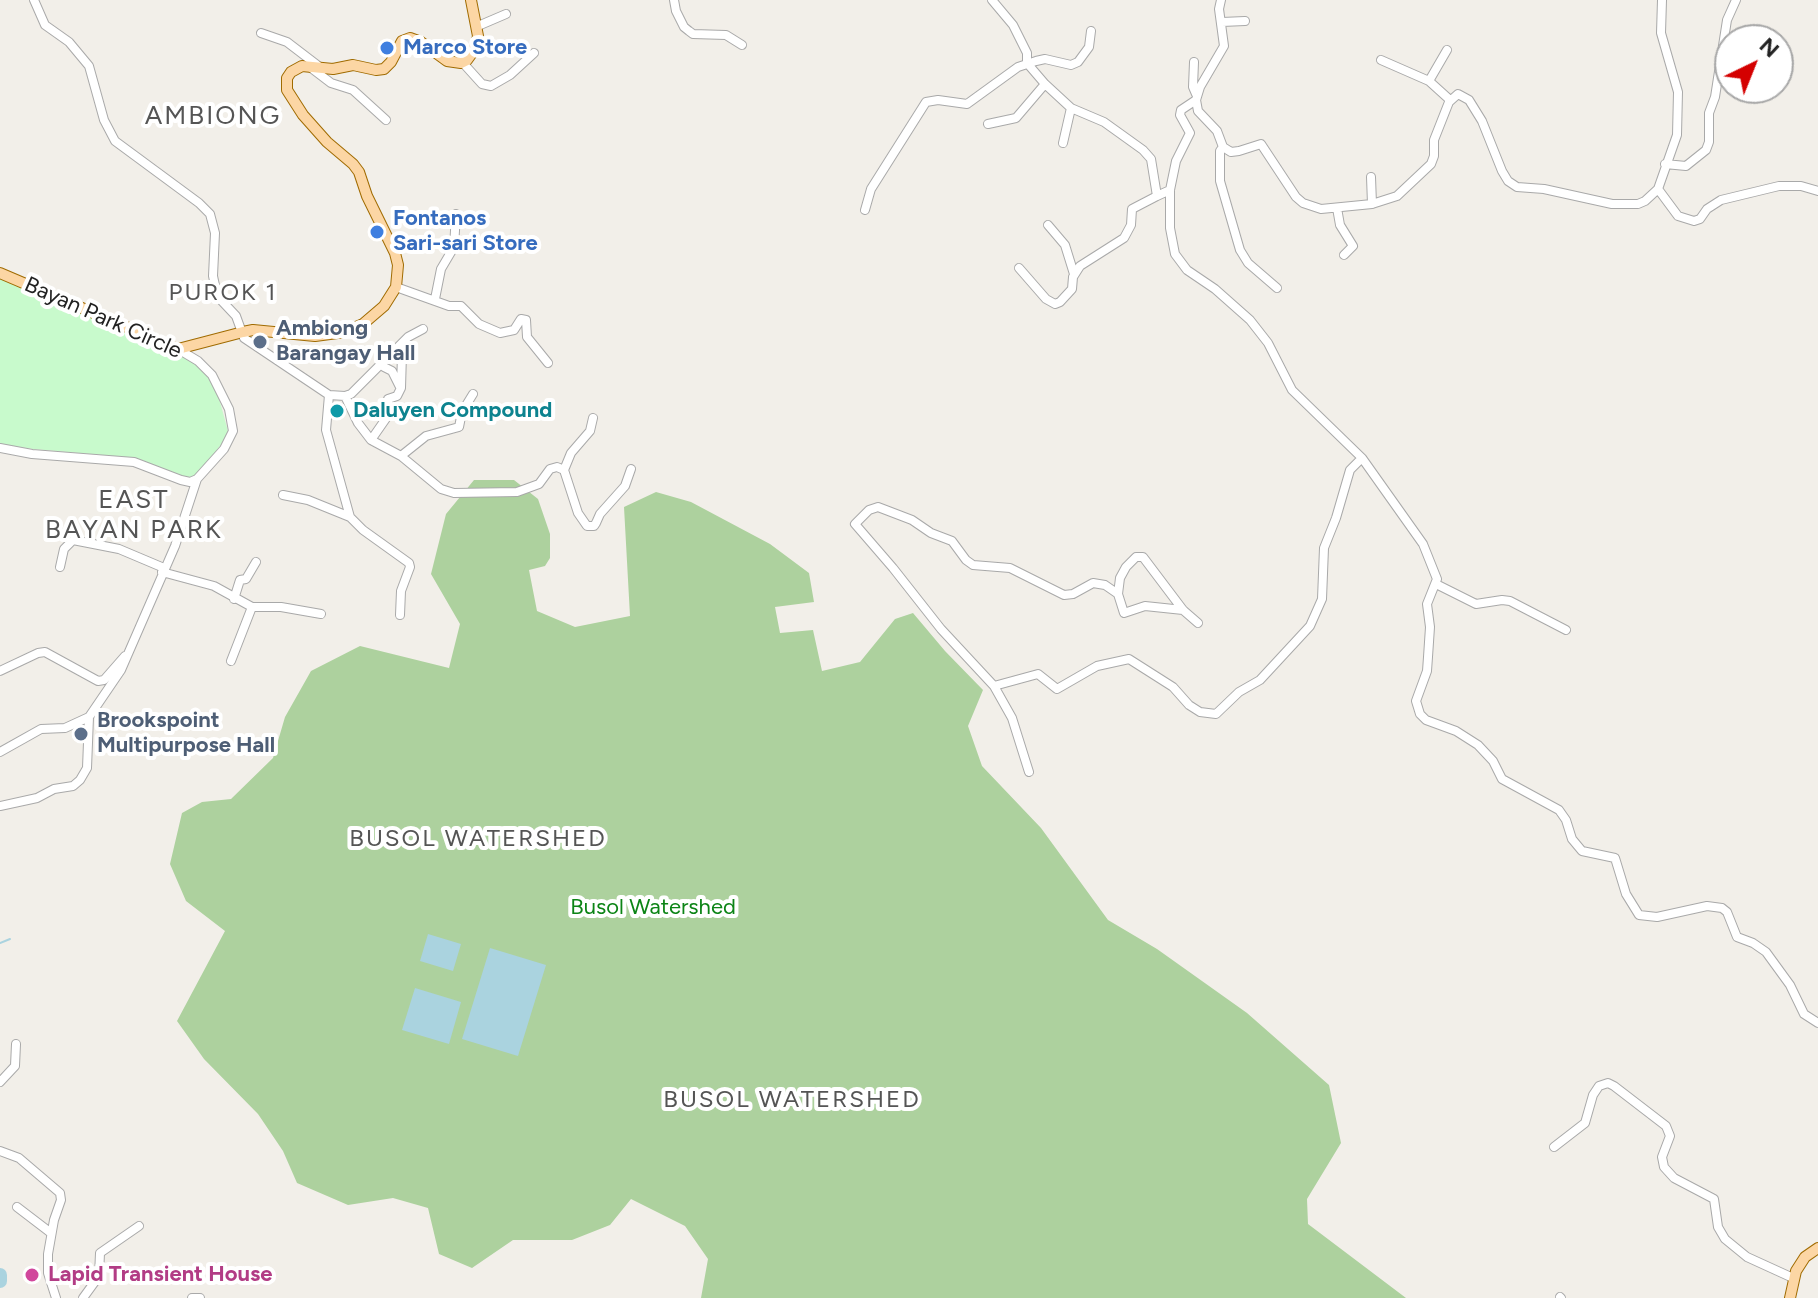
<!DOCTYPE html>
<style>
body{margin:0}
#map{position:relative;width:1818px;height:1298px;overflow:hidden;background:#f2efe9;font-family:Figtree,sans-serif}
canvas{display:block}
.north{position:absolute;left:1714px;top:24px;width:80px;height:80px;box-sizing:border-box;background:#fff;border:2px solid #a7a7a7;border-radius:50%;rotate:43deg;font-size:22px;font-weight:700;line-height:32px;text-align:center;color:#222}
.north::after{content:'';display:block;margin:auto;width:28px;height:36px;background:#d40000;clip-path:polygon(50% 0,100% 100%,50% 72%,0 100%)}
</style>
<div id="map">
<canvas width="1818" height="1298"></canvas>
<div class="north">N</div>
</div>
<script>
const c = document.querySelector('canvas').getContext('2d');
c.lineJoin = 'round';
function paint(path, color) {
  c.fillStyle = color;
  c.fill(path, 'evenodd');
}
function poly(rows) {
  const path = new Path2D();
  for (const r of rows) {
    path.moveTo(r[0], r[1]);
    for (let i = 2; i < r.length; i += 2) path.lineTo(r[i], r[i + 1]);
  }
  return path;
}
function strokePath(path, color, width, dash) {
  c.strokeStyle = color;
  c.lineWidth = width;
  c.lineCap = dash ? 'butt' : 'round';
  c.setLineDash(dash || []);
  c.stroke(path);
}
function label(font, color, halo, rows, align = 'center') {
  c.font = font + ' Figtree,sans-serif';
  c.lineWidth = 8;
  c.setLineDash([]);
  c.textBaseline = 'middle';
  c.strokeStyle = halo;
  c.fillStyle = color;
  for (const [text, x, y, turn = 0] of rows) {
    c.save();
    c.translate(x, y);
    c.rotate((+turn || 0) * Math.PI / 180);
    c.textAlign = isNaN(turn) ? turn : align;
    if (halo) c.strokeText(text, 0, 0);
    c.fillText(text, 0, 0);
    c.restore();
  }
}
paint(poly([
 [474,480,514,480,538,499,550,534,550,558,545,566,529,570,537,611,575,627,630,616,624,507,656,492,691,502,770,544,809,573,814,602,775,607,780,633,813,630,822,671,860,662,895,619,913,613,945,651,983,690,968,726,982,766,1041,828,1108,920,1157,949,1247,1013,1329,1085,1341,1143,1307,1199,1308,1224,1406,1298,701,1298,708,1259,685,1226,631,1199,610,1225,572,1240,513,1240,472,1268,439,1254,428,1208,393,1198,348,1205,297,1183,283,1151,258,1114,204,1059,177,1021,225,931,186,901,170,864,182,813,202,802,231,799,273,758,285,717,311,671,360,646,449,668,460,624,431,574,446,514]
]), '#add19e');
paint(poly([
 [0,275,177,353,195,364,209,378,217,391,228,431,223,442,208,462,195,476,187,478,136,458,33,449,0,444]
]), '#c8facc');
paint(poly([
 [428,934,461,944,453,971,420,961],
 [490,948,546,965,518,1056,462,1039],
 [415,988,461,1002,449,1044,402,1030]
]), '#aad3df');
strokePath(poly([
 [0,943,10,939]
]), '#aad3df', 2);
strokePath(poly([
 [0,1275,0,1281]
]), '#aad3df', 14);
const minor = poly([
 [34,0,45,25,69,42,89,66,104,120,115,141,199,203,210,214,215,233,213,276,216,290,220,299,236,316,244,338,329,395,345,396],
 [674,0,676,11,684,27,689,31,693,34,726,35,742,45],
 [992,0,1013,25,1027,53,1027,63,1045,84,1071,108,1104,122,1143,150,1151,159,1157,196,1170,190],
 [1221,0,1219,9,1224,46,1200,87,1196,100,1198,111,1217,131,1223,147,1231,152,1239,151,1261,144,1296,197,1303,203,1321,209,1372,204,1397,196,1431,164,1434,156,1434,140,1449,102,1458,94,1469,100,1482,121,1502,171,1508,181,1517,187,1544,189,1612,204,1638,204,1645,201,1658,189,1677,135,1678,92,1661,33,1662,0],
 [1222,22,1245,21],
 [478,26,506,14],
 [261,33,287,42,321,68],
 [1381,60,1429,81,1450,100],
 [1194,62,1193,87,1196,94],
 [463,63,482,84,491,86,510,75,534,53],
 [310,67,331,83,353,90,386,120],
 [1429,81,1447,50],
 [1196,100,1181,110,1180,115,1190,133,1176,161,1170,190,1170,228,1175,254,1187,270,1215,289,1250,320,1268,343,1292,390,1362,458,1423,544,1437,579,1427,604,1430,627,1428,657,1427,671,1416,701,1420,714,1426,720,1456,731,1478,745,1493,761,1502,779,1559,810,1566,820,1572,839,1582,851,1615,858,1626,894,1639,915,1657,917,1707,906,1722,908,1727,912,1737,937,1753,943,1766,952,1790,985,1804,1014,1818,1023],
 [988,124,1016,118,1045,84],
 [1063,143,1071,108],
 [1223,147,1220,151,1220,181,1240,250,1248,263,1277,288],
 [1665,164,1686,166,1706,150,1709,142,1709,113,1715,97,1727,20,1736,0],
 [1371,177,1372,204],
 [1658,189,1678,216,1694,221,1700,219,1707,209,1721,200,1779,186,1801,186,1818,191],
 [1337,208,1340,225,1353,246,1344,255],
 [865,210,871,189,926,102,938,100,967,104,1018,67,1036,61,1045,59,1071,65,1078,62,1089,47,1091,31],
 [1048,225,1065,245,1074,274],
 [1019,268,1046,299,1055,304,1060,302,1072,289,1073,277,1080,266,1124,238,1131,225,1132,209,1157,196],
 [396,287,449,306,461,306,479,324,500,333,514,330,521,319,526,320,527,337,548,363],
 [435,299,441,269,454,247,456,214],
 [384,367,392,371,400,387],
 [329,395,326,430,350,517,363,530,409,563,410,567,401,591,400,615],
 [345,396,358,423,371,440,401,456,441,489,454,493,517,492,539,484,550,469,557,467,564,470],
 [345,396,351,394,408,337,423,329],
 [593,418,590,431,571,453,564,470,578,513,587,526,594,526,596,523,600,514,625,486,631,469],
 [371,440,387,417,388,399,397,396,401,388,402,354],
 [0,448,32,454,134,462,181,480,190,482,197,479,224,449,233,431,229,409,212,375,198,361,178,349],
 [401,456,426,436,459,427,462,412,473,394],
 [283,495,308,500,350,517],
 [60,567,64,549,73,540,119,549,164,568],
 [162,572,214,586,252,607,281,607,321,614],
 [1436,584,1476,604,1502,600,1510,601,1566,630],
 [1118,594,1120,578,1126,567,1136,557,1143,557,1183,610,1198,623],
 [234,599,240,580,246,579,256,562],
 [1183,610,1145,606,1124,613,1118,594,1105,585,1093,583,1073,594,1064,595,1010,568,973,565,966,560,952,541,931,533,912,520,878,507,869,510,855,524,893,568,941,629,994,686,1038,674,1057,689,1097,666,1129,659,1173,687,1189,705,1200,712,1216,714,1239,692,1260,680,1310,626,1322,599,1324,548,1336,518,1350,470,1362,458],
 [231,661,252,607],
 [0,671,38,653,45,652,98,681,104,680,125,656],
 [994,686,1012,718,1029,772],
 [0,752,41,729,65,728,89,717],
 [0,806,37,798,54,789,73,786,80,780,87,768,89,717,121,670,175,546,197,479],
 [0,1082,15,1066,16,1044],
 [1554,1147,1585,1123,1593,1095,1599,1086,1608,1083,1614,1086,1666,1126,1670,1136,1662,1157,1664,1167,1674,1178,1714,1199,1718,1227,1725,1239,1747,1257,1793,1278],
 [0,1151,19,1158,60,1193,61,1200,54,1220,48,1254,48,1273,56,1298],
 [17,1207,51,1233],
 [1560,1297,1561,1298],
 [83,1298,99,1276,100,1253,139,1226],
 [192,1298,200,1298]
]);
const major = poly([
 [0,273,178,349,243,332,253,330,315,336,345,332,363,324,384,306,396,287,398,265,395,253,367,196,359,172,353,164,327,142,303,115,287,90,287,78,291,72,302,66,333,69,353,65,376,70,384,69,391,62,402,41,410,38,421,42,447,61,461,63,467,60,475,49,478,36,471,0],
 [1790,1298,1796,1271,1805,1257,1818,1248]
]);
strokePath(minor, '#a9a9a9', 10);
strokePath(major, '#a06b00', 12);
strokePath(minor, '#fff', 8);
strokePath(major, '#fcd6a4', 10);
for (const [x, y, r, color] of [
 [387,48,8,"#3f7fe0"],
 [377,232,8,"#3f7fe0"],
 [260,342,8,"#5c6f8a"],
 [337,411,8,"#0f9aa8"],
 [81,734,8,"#5c6f8a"],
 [32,1275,8,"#d1479c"]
]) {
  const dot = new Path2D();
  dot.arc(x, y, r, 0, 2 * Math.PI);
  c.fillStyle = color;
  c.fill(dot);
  strokePath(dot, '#fff', 3);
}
label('bold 22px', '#366cbe', '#fff', [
 ["Marco Store",403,48],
 ["Fontanos",393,219],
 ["Sari-sari Store",393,244]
], 'left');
label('22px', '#222', '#fff', [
 ["Bayan Park Circle",103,318,24]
]);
label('bold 22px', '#4e5e75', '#fff', [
 ["Ambiong",276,329],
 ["Barangay Hall",276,354],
 ["Brookspoint",97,721],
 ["Multipurpose Hall",97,746]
], 'left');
label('bold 22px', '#0d838f', '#fff', [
 ["Daluyen Compound",353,411]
], 'left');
label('22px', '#0c8416', '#fff', [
 ["Busol Watershed",653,908]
]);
label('bold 22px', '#b23c85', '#fff', [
 ["Lapid Transient House",48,1275]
], 'left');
c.letterSpacing = '2px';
label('24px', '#555', '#fff', [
 ["PUROK 1",223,293],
 ["BUSOL WATERSHED",478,839],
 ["BUSOL WATERSHED",792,1100]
]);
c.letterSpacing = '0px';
c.letterSpacing = '2px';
label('26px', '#555', '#fff', [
 ["AMBIONG",213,116],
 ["EAST",134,500],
 ["BAYAN PARK",134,530]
]);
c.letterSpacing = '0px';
</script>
